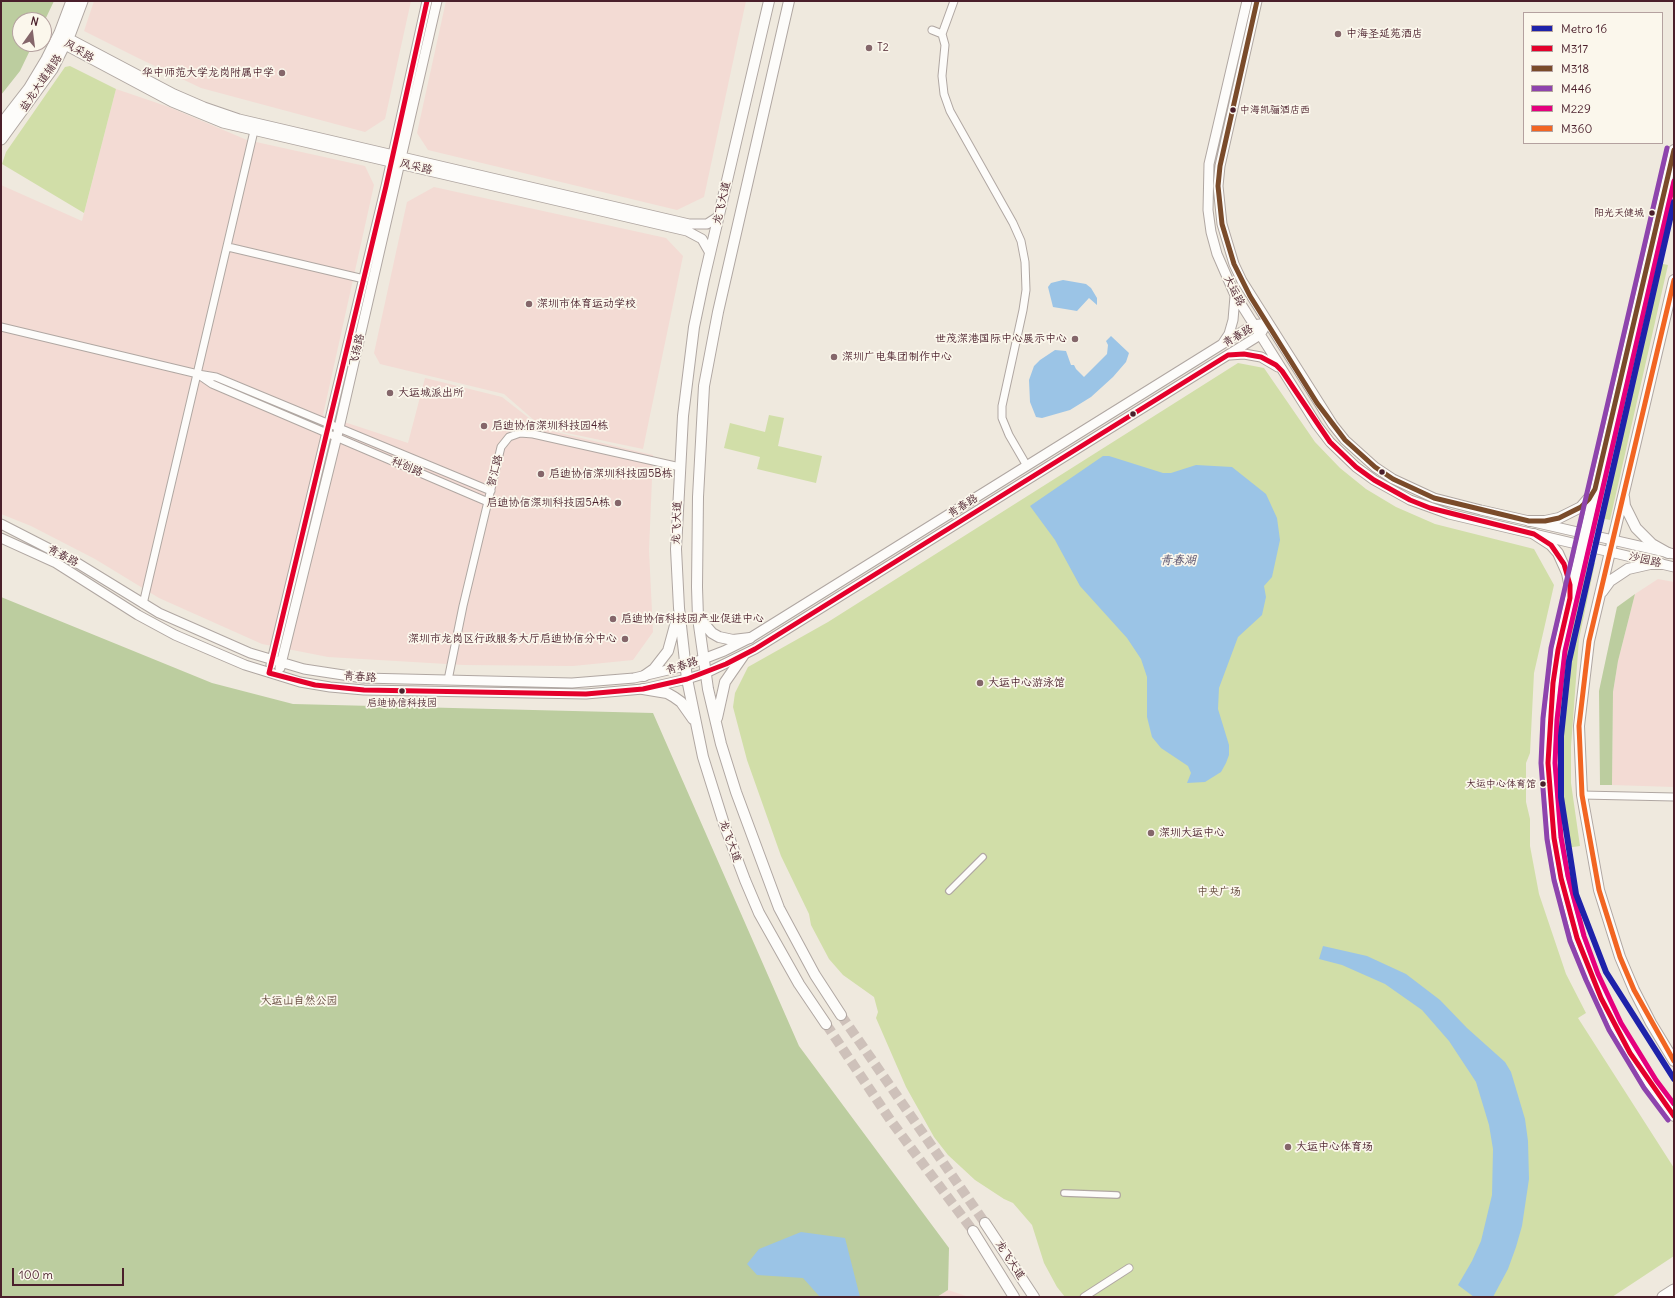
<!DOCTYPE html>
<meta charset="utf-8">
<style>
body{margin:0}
#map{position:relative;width:1675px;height:1298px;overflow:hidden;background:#efe9de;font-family:Delius,sans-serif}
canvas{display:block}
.frame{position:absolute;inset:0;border:2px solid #4a1f2b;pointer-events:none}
.legend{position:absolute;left:1523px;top:12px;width:140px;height:132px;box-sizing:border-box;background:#fbf7ec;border:1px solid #b4a19f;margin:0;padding:5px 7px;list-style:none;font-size:12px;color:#4a1f2b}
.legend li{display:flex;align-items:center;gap:8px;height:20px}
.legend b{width:20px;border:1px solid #b4a19f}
.north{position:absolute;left:12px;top:12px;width:40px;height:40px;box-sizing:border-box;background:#fbf7ec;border:1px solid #b4a19f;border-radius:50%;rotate:14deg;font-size:11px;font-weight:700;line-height:16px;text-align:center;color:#4a1f2b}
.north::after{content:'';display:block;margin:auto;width:14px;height:18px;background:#84666a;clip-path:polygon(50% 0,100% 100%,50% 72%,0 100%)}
.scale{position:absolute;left:12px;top:1268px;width:112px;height:18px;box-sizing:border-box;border:2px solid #4a1f2b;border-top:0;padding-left:5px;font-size:12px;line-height:14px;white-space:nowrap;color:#4a1f2b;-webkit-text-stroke:3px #fbf7ec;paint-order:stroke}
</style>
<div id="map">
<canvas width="1675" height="1298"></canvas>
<div class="frame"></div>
<ul class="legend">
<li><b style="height:5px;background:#1e22aa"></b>Metro 16</li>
<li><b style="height:5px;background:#e4002b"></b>M317</li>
<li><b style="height:5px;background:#7a4b2a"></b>M318</li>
<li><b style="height:5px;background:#8e44ad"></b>M446</li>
<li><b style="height:5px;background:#e5007d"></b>M229</li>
<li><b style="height:5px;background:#f26522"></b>M360</li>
</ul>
<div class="north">N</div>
<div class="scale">100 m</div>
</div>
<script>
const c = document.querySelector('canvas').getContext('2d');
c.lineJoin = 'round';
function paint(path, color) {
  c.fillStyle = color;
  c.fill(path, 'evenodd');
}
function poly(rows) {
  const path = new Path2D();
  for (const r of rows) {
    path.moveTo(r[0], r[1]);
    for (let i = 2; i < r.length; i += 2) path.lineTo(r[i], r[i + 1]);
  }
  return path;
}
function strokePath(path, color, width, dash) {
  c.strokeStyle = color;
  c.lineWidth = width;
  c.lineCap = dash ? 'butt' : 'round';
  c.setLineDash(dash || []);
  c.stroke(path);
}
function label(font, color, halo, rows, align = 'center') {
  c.font = font + ' Delius,"LXGW WenKai TC",sans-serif';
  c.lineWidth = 3.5;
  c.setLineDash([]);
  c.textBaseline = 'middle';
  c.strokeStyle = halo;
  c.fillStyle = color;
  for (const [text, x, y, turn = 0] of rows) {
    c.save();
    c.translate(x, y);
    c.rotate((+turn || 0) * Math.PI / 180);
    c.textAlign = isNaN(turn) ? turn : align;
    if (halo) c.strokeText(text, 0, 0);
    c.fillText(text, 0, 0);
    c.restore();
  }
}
paint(poly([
 [94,1,411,1,385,119,365,132,201,88,138,58,84,31],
 [446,1,746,1,704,197,677,210,428,150,417,133],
 [116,89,169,107,247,140,365,166,374,185,323,415,408,443,425,378,502,397,543,429,653,455,649,550,653,632,633,660,573,666,464,665,328,657,262,644,159,598,95,559,31,526,1,514,1,185,82,221],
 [434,187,666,238,683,256,643,449,543,428,504,394,380,364,374,353,407,202],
 [1658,579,1674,582,1674,787,1612,785,1613,692,1618,661,1635,594],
 [948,1290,969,1297,937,1297]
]), '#f3dbd4');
paint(poly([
 [70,66,116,89,84,213,2,164,6,152,65,67],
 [1654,262,1668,265,1610,520,1600,518,1615,449,1616,424],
 [1238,363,1264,368,1315,442,1340,468,1366,489,1396,507,1435,524,1534,549,1554,585,1534,673,1530,753,1526,763,1526,802,1530,819,1530,846,1539,894,1566,974,1586,1013,1578,1018,1674,1168,1674,1256,1612,1297,1065,1297,1057,1287,1044,1263,1032,1225,1013,1203,1004,1199,975,1180,948,1155,934,1137,906,1087,876,1018,878,1012,874,997,843,975,829,959,811,925,809,914,781,856,747,760,733,707,735,693,748,667,828,622],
 [769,415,784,418,778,446,822,456,816,483,757,469,760,457,724,448,730,423,765,432],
 [1585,561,1595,563,1579,639,1571,746,1571,783,1580,846,1566,848,1559,783,1558,725,1560,699,1569,636]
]), '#d1dea8');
paint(poly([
 [1,1,54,1,44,22,44,20,20,20,20,44,33,44,20,71,1,95],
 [1635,594,1618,661,1613,692,1612,785,1600,785,1599,691,1617,607],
 [1,597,212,683,293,704,653,713,799,1046,949,1248,948,1290,937,1297,1,1297]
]), '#bccd9f');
paint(poly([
 [1063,280,1086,284,1091,288,1097,298,1097,305,1089,298,1077,311,1053,307,1048,287,1051,283],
 [1111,336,1129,353,1126,362,1113,377,1091,397,1070,410,1042,418,1036,417,1030,402,1029,380,1034,366,1040,360,1055,350,1066,351,1071,365,1074,365,1076,369,1084,377,1107,354,1108,345,1106,341],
 [1103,456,1109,456,1163,473,1171,473,1196,465,1232,467,1266,494,1277,518,1280,540,1272,577,1264,586,1266,597,1262,615,1238,637,1219,688,1218,709,1229,745,1229,755,1226,763,1221,772,1205,782,1187,783,1191,773,1188,766,1161,748,1152,737,1147,717,1147,677,1141,659,1127,638,1080,586,1055,540,1030,506],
 [1323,946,1367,956,1406,974,1440,1000,1467,1028,1505,1062,1511,1072,1525,1119,1528,1141,1529,1179,1522,1226,1516,1247,1508,1269,1493,1297,1474,1297,1458,1285,1472,1261,1481,1241,1492,1195,1493,1149,1489,1125,1476,1082,1449,1041,1422,1010,1385,984,1342,965,1319,959],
 [801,1232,845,1238,860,1297,820,1297,803,1278,757,1275,747,1264,759,1249]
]), '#9bc4e6');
strokePath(poly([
 [841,1015,985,1223],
 [826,1024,891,1121,973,1231]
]), '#cec1ba', 10, [10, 5]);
const pedestrian = poly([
 [949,891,983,857],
 [1064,1193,1117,1195]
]);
const minor = poly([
 [932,30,942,34,945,45,942,76,944,94,950,111,1013,223,1021,241,1025,262,1026,290,1023,310,1002,406,1002,418,1009,435,1027,466],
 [942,34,954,1],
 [228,247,364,279],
 [1,327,198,374,216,377,491,491],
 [199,375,212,384,488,502],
 [143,604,254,131],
 [448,680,463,606,501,447,509,437,520,433,533,434,680,467],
 [1582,795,1674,797],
 [1084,1297,1129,1268]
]);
const tertiary = poly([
 [1247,1,1209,164,1208,210,1211,232,1217,254,1234,293,1317,425,1330,442,1356,467,1374,480,1410,500,1449,514,1674,567],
 [1257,1,1220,166,1218,186,1222,224,1234,264,1242,281,1333,425,1345,440,1375,467,1393,479,1434,498,1481,510,1674,554],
 [61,37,68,38,174,94,204,107,239,119,689,224,707,224,718,217],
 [60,40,65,45,172,102,223,123,687,231,702,239,710,253],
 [1223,343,1229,334,1233,320,1235,296],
 [1230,355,1244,354,1261,357,1278,367],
 [1,524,79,564,159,613,250,653,304,669,363,678,572,683,634,678,685,666,724,651,750,638,1253,325,1267,323],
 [1,538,56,563,138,615,175,635,245,665,300,682,330,687,364,690,586,694,643,689,687,679,706,673,755,649,1260,335,1267,323],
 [271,665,386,186,427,1],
 [280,668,339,428,437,1]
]);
const secondary = poly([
 [769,1,704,279,694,327,683,416,676,549,679,608,687,679,703,757,724,824,745,880,759,913,799,984,826,1024],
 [789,1,718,312,704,386,698,497,697,587,698,618,708,689,721,744,736,792,779,908,815,975,841,1015],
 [1674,150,1558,650,1550,719,1548,763,1554,838,1561,878,1577,938,1592,977,1615,1026,1650,1084,1674,1116],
 [1674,280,1589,641,1579,726,1582,795,1599,890,1620,957,1634,990,1651,1023,1674,1061],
 [1624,497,1625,506,1636,528,1652,544,1668,553],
 [1529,521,1545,521,1559,518,1581,507,1593,493],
 [1534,534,1551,545,1558,553,1567,573,1570,588],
 [1602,592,1610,581,1628,569,1650,564,1661,564],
 [700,619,712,633,719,637,733,640,750,638],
 [644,676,654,669,668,651,677,618],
 [643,689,667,693,674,697,681,702,693,719],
 [717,718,725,682,743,656],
 [985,1223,1034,1297],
 [973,1231,1014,1297]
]);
const primary = poly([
 [1,125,29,89,47,59,60,33,72,1],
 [1,139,52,69,70,33,82,1],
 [1663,1297,1674,1290]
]);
strokePath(pedestrian, '#b0a7a2', 8);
strokePath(minor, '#b0a7a2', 9);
strokePath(tertiary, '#b0a7a2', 11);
strokePath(secondary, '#b0a7a2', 12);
strokePath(primary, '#b0a7a2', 13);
strokePath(pedestrian, '#fdfcfa', 5.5);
strokePath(minor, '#fdfcfa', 7);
strokePath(tertiary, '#fdfcfa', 9);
strokePath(secondary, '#fdfcfa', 10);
strokePath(primary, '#fdfcfa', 11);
strokePath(poly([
 [427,1,386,186,269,673,315,685,364,690,586,694,643,689,687,679,726,664,755,649,1228,355,1244,354,1261,357,1276,365,1282,371,1330,442,1356,467,1374,480,1410,500,1430,508,1534,534,1551,545,1564,564,1570,585,1570,598,1558,650,1553,683,1548,763,1554,838,1561,878,1577,938,1601,998,1630,1053,1674,1116]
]), '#e4002b', 5);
strokePath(poly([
 [1257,1,1220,166,1218,186,1222,224,1234,264,1250,296,1317,403,1345,440,1375,467,1393,479,1434,498,1529,521,1545,521,1559,518,1581,507,1589,499,1595,489,1674,150]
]), '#7a4b2a', 5);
strokePath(poly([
 [1667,148,1551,648,1543,718,1541,763,1547,839,1554,880,1570,941,1586,980,1609,1030,1644,1088,1668,1120]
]), '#8e44ad', 5);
strokePath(poly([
 [1674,181,1565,651,1557,720,1555,763,1561,837,1568,876,1584,936,1598,974,1621,1023,1656,1080,1674,1104]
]), '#e5007d', 5);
strokePath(poly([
 [1674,280,1589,641,1579,726,1582,795,1599,890,1620,957,1634,990,1674,1061]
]), '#f26522', 5);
strokePath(poly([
 [1674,202,1569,661,1561,736,1561,797,1576,894,1606,972,1674,1079]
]), '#1e22aa', 6);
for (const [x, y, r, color] of [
 [1338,34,4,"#84666a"],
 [869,48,4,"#84666a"],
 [282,73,4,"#84666a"],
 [1233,110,3.5,"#4a1f2b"],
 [1652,213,3.5,"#4a1f2b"],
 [529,304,4,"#84666a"],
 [1075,339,4,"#84666a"],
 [834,357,4,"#84666a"],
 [390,393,4,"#84666a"],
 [1133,414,3.5,"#4a1f2b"],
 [484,426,4,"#84666a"],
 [1382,472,3.5,"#4a1f2b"],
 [541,474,4,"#84666a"],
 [618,503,4,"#84666a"],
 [613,619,4,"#84666a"],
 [625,639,4,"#84666a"],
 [980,683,4,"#84666a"],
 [402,691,3.5,"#4a1f2b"],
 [1543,784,3.5,"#4a1f2b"],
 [1151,833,4,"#84666a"],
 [1288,1147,4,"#84666a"]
]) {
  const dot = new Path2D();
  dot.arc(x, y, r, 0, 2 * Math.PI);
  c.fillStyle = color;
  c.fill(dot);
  strokePath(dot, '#fbf7ec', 1.5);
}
label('10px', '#4a1f2b', '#fbf7ec', [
 ["中海凯骊酒店西",1240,110,"left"],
 ["阳光天健城",1644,213],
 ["启迪协信科技园",402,703,"center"],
 ["大运中心体育馆",1536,784]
], 'right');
label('11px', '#4a1f2b', '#fbf7ec', [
 ["中海圣延苑酒店",1346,34],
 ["T2",877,48],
 ["华中师范大学龙岗附属中学",274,73,"right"],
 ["深圳市体育运动学校",537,304],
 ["世茂深港国际中心展示中心",1067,339,"right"],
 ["深圳广电集团制作中心",842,357],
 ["大运城派出所",398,393],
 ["启迪协信深圳科技园4栋",492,426],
 ["启迪协信深圳科技园5B栋",549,474],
 ["启迪协信深圳科技园5A栋",610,503,"right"],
 ["启迪协信科技园产业促进中心",621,619],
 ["深圳市龙岗区行政服务大厅启迪协信分中心",617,639,"right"],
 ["大运中心游泳馆",988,683],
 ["深圳大运中心",1159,833],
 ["大运中心体育场",1296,1147]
], 'left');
label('11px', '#4a1f2b', '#fbf7ec', [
 ["风采路",79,51,31],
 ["盐龙大道辅路",41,83,-56],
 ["风采路",416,167,13],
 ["龙飞大道",722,203,-77],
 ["大运路",1234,291,63],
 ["青春路",1238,336,-30],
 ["飞扬路",357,350,-77],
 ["科创路",407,467,23],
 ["智汇路",495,471,-76],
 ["青春路",963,506,-32],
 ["龙飞大道",677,523,-88],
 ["青春路",63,556,28],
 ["沙园路",1645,560,13],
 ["青春路",682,666,-18],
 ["青春路",360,677,4],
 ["龙飞大道",730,841,70],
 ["龙飞大道",1010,1260,57]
]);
label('11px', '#664c3f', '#fbf7ec', [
 ["中央广场",1219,892],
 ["大运山自然公园",299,1001]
]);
label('italic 12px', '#5a536e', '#fbf7ec', [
 ["青春湖",1178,561]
]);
</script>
